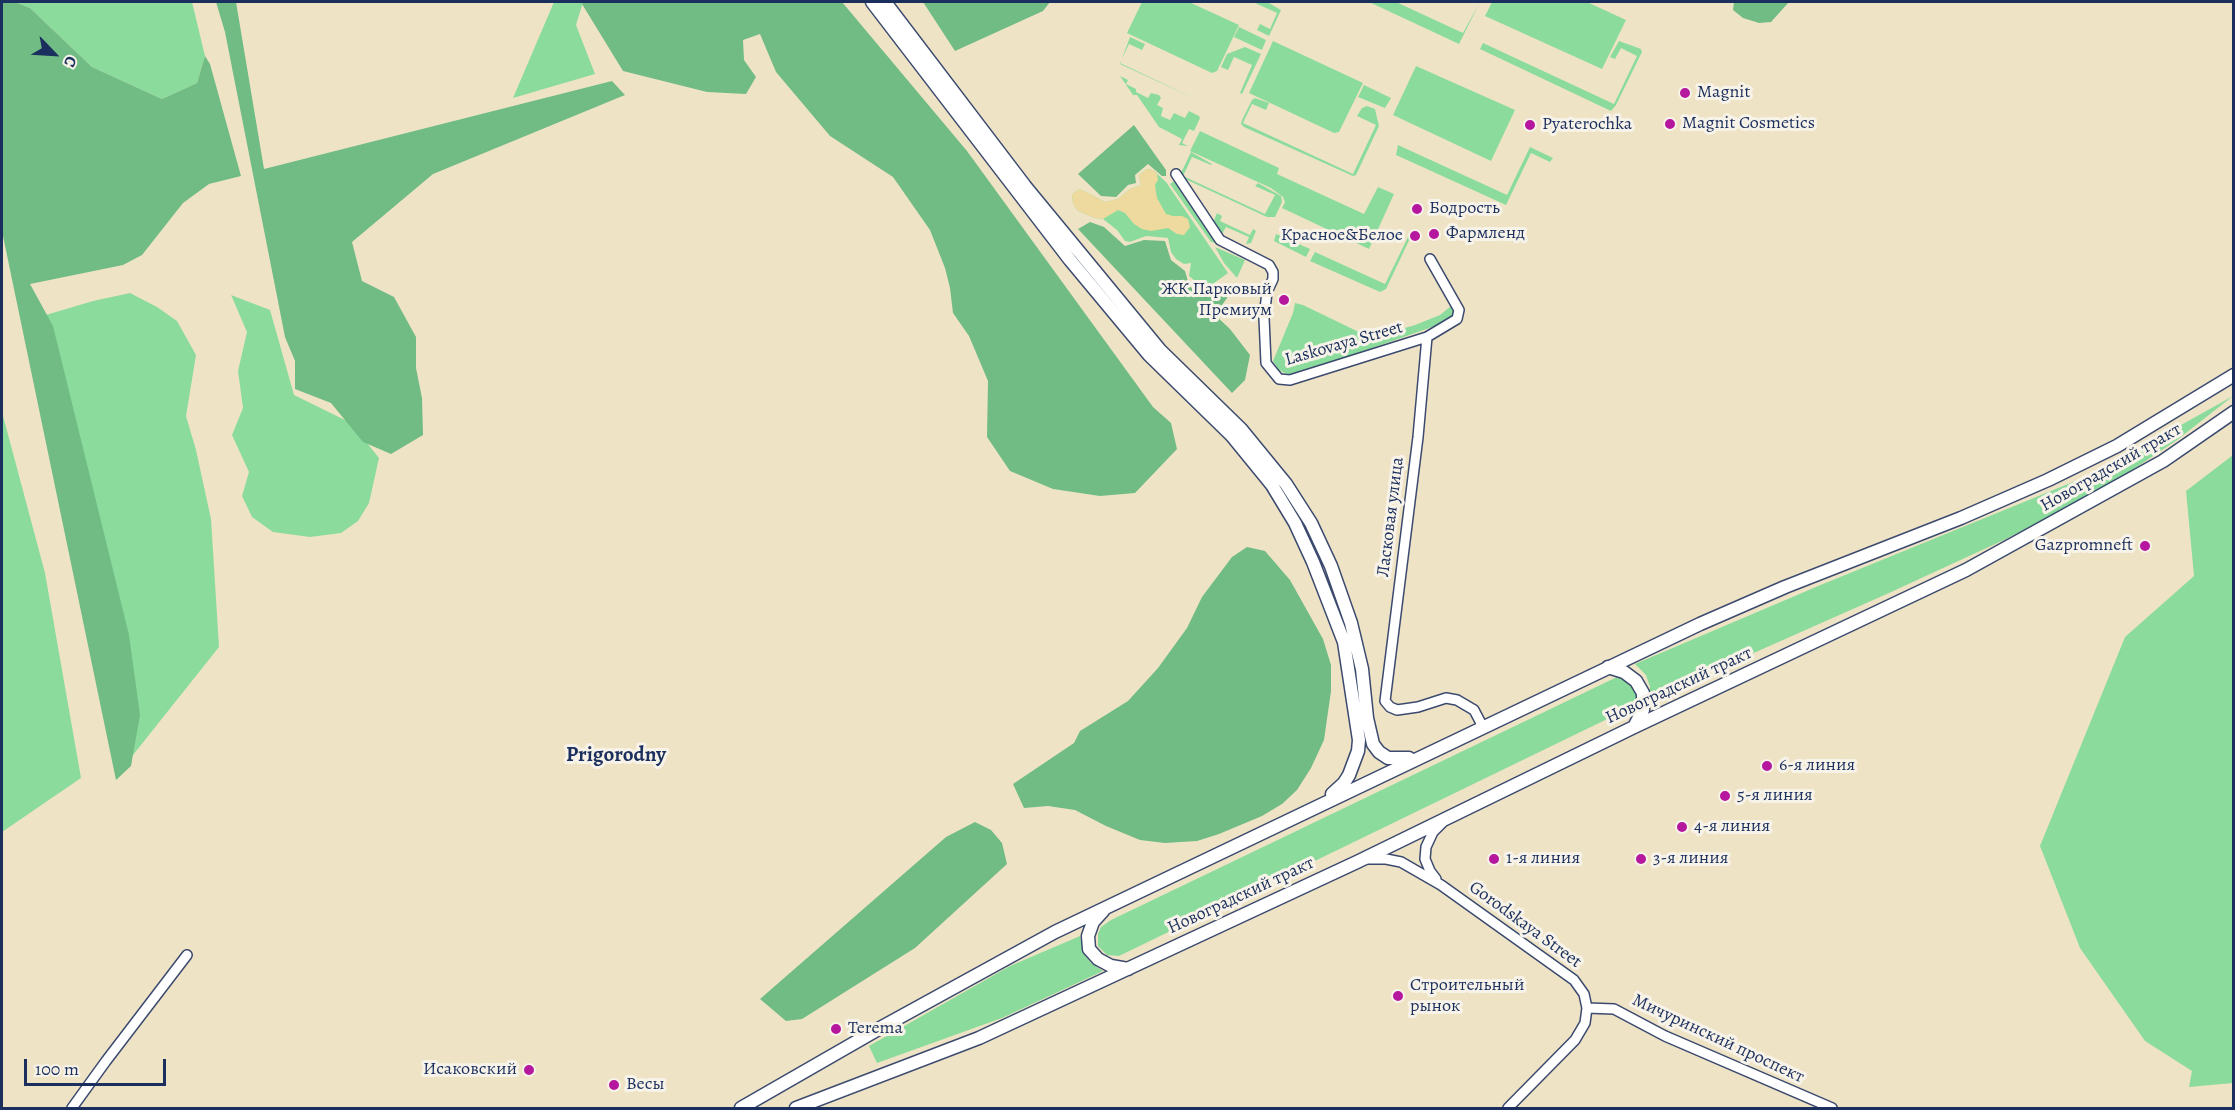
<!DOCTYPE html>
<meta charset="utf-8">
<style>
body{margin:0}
#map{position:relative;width:2235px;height:1110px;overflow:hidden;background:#efe3c6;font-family:Alegreya,serif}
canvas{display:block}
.frame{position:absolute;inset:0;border:3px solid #1b2f5e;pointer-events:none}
.north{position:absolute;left:24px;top:24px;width:60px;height:60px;-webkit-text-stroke:4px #f7f3e8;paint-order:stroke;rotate:115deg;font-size:16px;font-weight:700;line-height:24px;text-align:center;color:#1b2f5e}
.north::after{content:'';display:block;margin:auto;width:21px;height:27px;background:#1b2f5e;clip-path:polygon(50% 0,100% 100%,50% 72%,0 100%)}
.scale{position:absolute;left:24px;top:1059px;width:142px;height:27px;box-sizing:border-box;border:3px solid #1b2f5e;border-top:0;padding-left:8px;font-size:18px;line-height:21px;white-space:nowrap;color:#1b2f5e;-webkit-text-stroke:4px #f7f3e8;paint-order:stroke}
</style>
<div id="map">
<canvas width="2235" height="1110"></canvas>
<div class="frame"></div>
<div class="north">С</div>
<div class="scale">100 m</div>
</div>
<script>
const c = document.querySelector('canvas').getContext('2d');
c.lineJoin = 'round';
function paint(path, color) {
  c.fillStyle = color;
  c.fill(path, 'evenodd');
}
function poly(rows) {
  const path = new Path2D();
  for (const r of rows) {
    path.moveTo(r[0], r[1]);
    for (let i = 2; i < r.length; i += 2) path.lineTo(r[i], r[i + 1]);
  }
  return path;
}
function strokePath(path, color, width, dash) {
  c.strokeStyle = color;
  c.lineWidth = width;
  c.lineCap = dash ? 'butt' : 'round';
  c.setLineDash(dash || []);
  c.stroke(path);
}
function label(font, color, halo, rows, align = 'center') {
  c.font = font + ' Alegreya,serif';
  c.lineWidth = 6;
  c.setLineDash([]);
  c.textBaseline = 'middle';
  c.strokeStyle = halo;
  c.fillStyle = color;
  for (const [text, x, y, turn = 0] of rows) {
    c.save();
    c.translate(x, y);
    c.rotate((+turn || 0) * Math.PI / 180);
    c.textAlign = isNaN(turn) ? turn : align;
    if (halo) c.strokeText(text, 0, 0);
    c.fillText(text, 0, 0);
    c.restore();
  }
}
paint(poly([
 [15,2,192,2,205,56,197,83,162,99,92,67,30,8],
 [554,2,583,2,576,25,595,74,513,98],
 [1142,2,1189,2,1239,25,1217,71,1212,73,1127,33],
 [1253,2,1267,2,1281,10,1269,36,1257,30,1260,24,1270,29,1277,13],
 [1369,2,1396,2,1463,33,1480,2,1459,44],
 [1492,2,1587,2,1626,20,1602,69,1485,16],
 [1239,27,1266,40,1262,50,1234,37],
 [1130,37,1145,44,1142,50,1129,44,1120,63,1200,101,1120,64],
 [1273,41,1363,83,1339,132,1334,133,1249,93],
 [1619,41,1641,49,1642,52,1616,105,1611,111,1480,49,1483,43,1614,104,1637,56,1621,48,1615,59,1610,57],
 [1245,47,1261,54,1242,94,1240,93,1252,65,1234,57,1228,70,1221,67,1227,54],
 [1416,66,1515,110,1491,161,1393,115],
 [1120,76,1128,80,1126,84,1136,89,1136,92,1148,98,1151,93,1159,95,1161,98,1157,105,1163,108,1161,116,1170,120,1174,113,1185,118,1189,111,1199,116,1200,118,1194,131,1189,129,1182,143,1188,146,1179,145,1182,139,1159,127,1137,95,1133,95],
 [1364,85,1391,98,1385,108,1358,97],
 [1255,98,1269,103,1266,110,1252,104,1243,123,1353,174,1376,125,1357,116,1362,108,1367,106,1375,109,1379,126,1356,175,1353,176,1244,127,1241,124,1242,120,1252,100],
 [1200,131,1279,168,1277,174,1364,214,1378,187,1394,194,1369,249,1282,208,1285,202,1283,197,1271,188,1190,151],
 [1398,145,1507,195,1530,147,1553,158,1550,162,1531,153,1506,205,1396,155],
 [1191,152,1212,164,1211,165,1192,157,1183,176,1265,214,1275,195,1255,186,1258,183,1281,196,1282,202,1275,217,1267,217,1183,178,1181,173],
 [1147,169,1153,170,1166,182,1228,273,1210,286,1201,286,1189,276,1191,263,1184,264,1176,259,1171,252,1168,238,1146,236,1130,242,1125,241,1117,230,1103,219,1095,218,1078,211,1073,204,1072,194,1080,189,1105,202,1118,199,1130,189,1141,185,1139,175],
 [1174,181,1216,243,1211,242,1170,184],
 [1217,213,1222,216,1220,221,1250,235,1253,229,1256,231,1251,243,1246,244,1249,237,1226,227,1222,234,1219,232,1213,223],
 [1410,233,1412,234,1386,289,1380,292,1310,261,1315,252,1385,284],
 [1276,234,1310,249,1306,257,1274,241],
 [1215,247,1245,260,1237,278,1224,263],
 [130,293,157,307,177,321,196,355,186,416,196,450,211,519,219,647,133,755,39,317,93,301],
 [231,295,270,310,294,395,351,423,379,458,369,503,358,521,341,533,310,537,273,532,252,517,242,496,249,472,232,435,243,408,238,371,247,332],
 [1295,303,1303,305,1365,335,1391,332,1415,325,1440,315,1451,306,1454,311,1452,318,1446,322,1356,354,1289,375,1279,370,1273,361,1293,313],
 [2233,396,2177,440,2110,485,2006,539,1889,593,1650,699,1650,687,1646,675,1635,664,1823,584,2095,473],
 [2,412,45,573,81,778,2,832],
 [2233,455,2233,1083,2189,1087,2192,1071,2145,1041,2080,948,2040,846,2125,637,2194,576,2186,491],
 [1617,677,1625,678,1636,689,1636,700,1630,708,1119,956,1107,955,1098,946,1098,934,1101,927,1111,920],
 [1080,936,1083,953,1091,963,1103,971,1002,1018,877,1063,869,1046,1010,966]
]), '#8bdc9c');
paint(poly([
 [2,2,15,2,30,8,92,67,162,99,197,83,205,56,210,64,241,176,209,184,183,203,142,255,123,265,30,284,53,326,129,635,140,715,131,766,116,780,3,236],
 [216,2,236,2,264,169,612,81,625,95,433,174,352,242,362,281,394,297,416,337,416,368,422,398,423,435,391,454,363,442,331,403,295,389,295,361,285,337,225,32],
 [584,2,842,2,967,151,1153,407,1171,423,1177,449,1135,493,1100,496,1053,489,1010,471,987,437,988,381,969,336,953,313,950,288,945,268,930,230,893,177,830,136,776,72,760,34,743,40,744,60,756,77,746,94,707,92,623,71,582,4],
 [923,2,1050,2,1043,11,955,51],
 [1734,2,1789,2,1771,22,1759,23,1743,18,1733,10],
 [1134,125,1166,170,1166,176,1162,176,1148,164,1135,175,1136,183,1128,185,1116,197,1101,196,1078,174],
 [1090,222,1104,227,1125,246,1144,240,1165,241,1171,260,1185,271,1189,285,1195,292,1204,294,1221,284,1228,286,1227,298,1215,315,1230,329,1250,355,1245,380,1232,393,1078,229],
 [1247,547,1265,551,1290,580,1323,639,1331,665,1331,691,1324,740,1311,768,1297,790,1282,804,1262,816,1219,834,1197,841,1165,843,1140,840,1106,826,1075,810,1048,806,1024,808,1013,784,1074,743,1080,731,1128,701,1158,668,1187,628,1202,597,1232,557],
 [975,822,991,830,1002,843,1007,864,915,948,802,1019,786,1021,760,999,946,837]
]), '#70bc84');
paint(poly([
 [1147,169,1153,170,1157,174,1158,180,1155,185,1157,198,1166,214,1173,216,1182,216,1188,219,1190,227,1184,235,1177,234,1168,228,1151,231,1142,229,1134,224,1125,213,1118,210,1103,219,1095,218,1078,211,1073,204,1072,194,1080,189,1105,202,1118,199,1130,189,1141,185,1139,175]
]), '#eeda9e');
const minor = poly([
 [1176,174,1220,240,1269,265,1273,272,1273,279,1267,292,1264,318,1266,363,1279,379,1290,380,1427,337,1457,319,1459,310,1430,259],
 [1427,337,1418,437,1385,701,1390,707,1397,710,1418,707,1446,698,1457,700,1474,710,1483,727],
 [1368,859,1386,859,1401,862,1441,885,1574,980,1584,994,1587,1008,1585,1023,1575,1040,1508,1108],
 [1436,879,1430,871,1425,859,1426,847,1433,832,1442,823],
 [1587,1008,1614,1009,1665,1036,1832,1108],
 [72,1108,106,1061,187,955]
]);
const major = poly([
 [872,2,1070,260,1149,355,1232,436,1272,485,1295,523,1313,562,1344,642,1359,740,1358,751,1349,775,1344,783,1332,794],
 [885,2,1025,186,1160,350,1241,429,1286,484,1311,523,1331,566,1351,623,1362,669,1367,718,1373,744,1379,752,1388,758,1409,758],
 [1608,667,1624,672,1636,681,1643,693,1643,710,1634,727],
 [1103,911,1093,922,1088,936,1089,949,1098,959,1111,966,1128,969],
 [741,1108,882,1027,1055,932,1700,624,1785,587,1961,518,2048,480,2117,446,2234,375],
 [796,1108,979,1038,1357,862,1634,727,1966,570,2163,461,2234,412]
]);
strokePath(minor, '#3b4a6e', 12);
strokePath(major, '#3b4a6e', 15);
strokePath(minor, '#fff', 9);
strokePath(major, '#fff', 12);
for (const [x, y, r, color] of [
 [1685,93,6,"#b5179e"],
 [1670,124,6,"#b5179e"],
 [1530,125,6,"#b5179e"],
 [1417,209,6,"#b5179e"],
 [1434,234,6,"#b5179e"],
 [1415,236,6,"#b5179e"],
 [1284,300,6,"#b5179e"],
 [2145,546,6,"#b5179e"],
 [1767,766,6,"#b5179e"],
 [1725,796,6,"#b5179e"],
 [1682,827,6,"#b5179e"],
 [1494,859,6,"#b5179e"],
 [1641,859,6,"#b5179e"],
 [1398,996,6,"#b5179e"],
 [836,1029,6,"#b5179e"],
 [529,1070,6,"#b5179e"],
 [614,1085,6,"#b5179e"]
]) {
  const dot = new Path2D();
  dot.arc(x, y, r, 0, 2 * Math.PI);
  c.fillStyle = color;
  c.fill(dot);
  strokePath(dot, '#f7f3e8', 2);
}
label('18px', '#1b2f5e', '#f7f3e8', [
 ["Magnit",1697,93],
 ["Magnit Cosmetics",1682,124],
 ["Pyaterochka",1542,125],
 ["Бодрость",1429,209],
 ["Фармленд",1446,234],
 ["Красное&Белое",1403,236,"right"],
 ["ЖК Парковый",1272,290,"right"],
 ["Премиум",1272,311,"right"],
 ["Gazpromneft",2133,546,"right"],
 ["6-я линия",1779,766],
 ["5-я линия",1737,796],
 ["4-я линия",1694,827],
 ["1-я линия",1506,859],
 ["3-я линия",1653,859],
 ["Строительный",1410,986],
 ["рынок",1410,1007],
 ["Terema",848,1029],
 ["Исаковский",517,1070,"right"],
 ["Весы",626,1085]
], 'left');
label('18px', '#1b2f5e', '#f7f3e8', [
 ["Laskovaya Street",1344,344,-16],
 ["Новоградский тракт",2111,468,-30],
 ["Ласковая улица",1391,517,-83],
 ["Новоградский тракт",1679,686,-25],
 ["Новоградский тракт",1241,896,-25],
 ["Gorodskaya Street",1525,925,36],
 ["Мичуринский проспект",1718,1039,25]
]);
label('bold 21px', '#1b2f5e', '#f7f3e8', [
 ["Prigorodny",616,756]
]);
</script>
